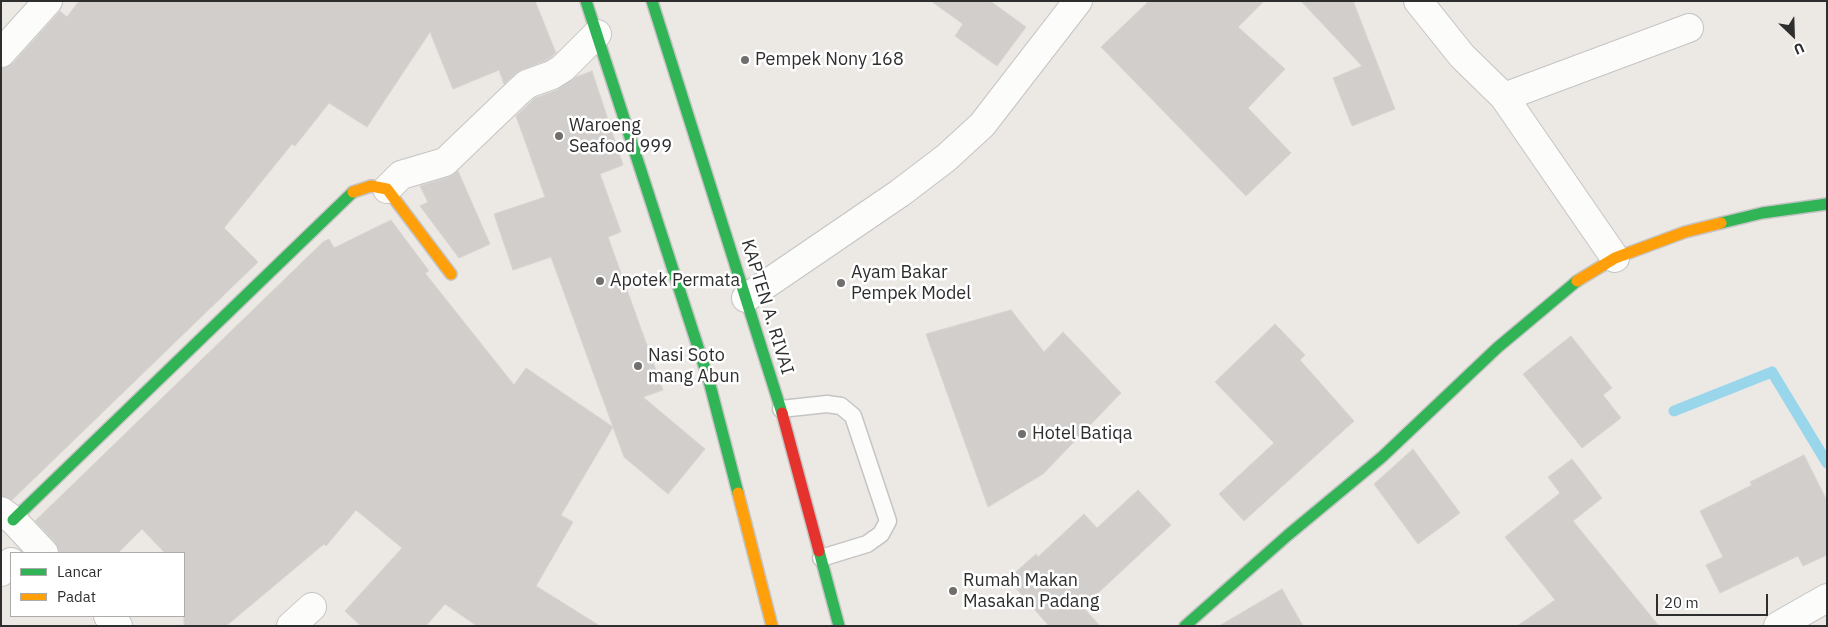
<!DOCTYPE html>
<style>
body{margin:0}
#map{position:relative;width:1828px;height:627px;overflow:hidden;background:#ece8e4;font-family:"IBM Plex Sans",sans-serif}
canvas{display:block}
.frame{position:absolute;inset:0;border:2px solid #2e2e2e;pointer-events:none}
.legend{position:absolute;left:10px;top:552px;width:175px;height:65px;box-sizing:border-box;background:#fff;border:1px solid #ababab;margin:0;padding:6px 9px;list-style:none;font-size:15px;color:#2e2e2e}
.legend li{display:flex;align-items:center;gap:10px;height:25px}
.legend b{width:25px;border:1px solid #ababab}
.north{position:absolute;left:1768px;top:10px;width:50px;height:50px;-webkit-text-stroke:4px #fff;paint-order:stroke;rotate:156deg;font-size:14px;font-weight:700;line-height:20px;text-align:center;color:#2e2e2e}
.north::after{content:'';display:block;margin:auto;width:18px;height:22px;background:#2e2e2e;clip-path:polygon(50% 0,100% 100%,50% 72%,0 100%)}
.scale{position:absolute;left:1656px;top:594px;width:112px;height:22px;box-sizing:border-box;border:2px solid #2e2e2e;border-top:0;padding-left:6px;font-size:15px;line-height:18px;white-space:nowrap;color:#2e2e2e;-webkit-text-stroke:4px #fff;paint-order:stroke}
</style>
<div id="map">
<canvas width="1828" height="627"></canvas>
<div class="frame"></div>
<ul class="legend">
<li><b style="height:6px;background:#30b455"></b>Lancar</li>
<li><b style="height:6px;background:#ff9f0a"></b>Padat</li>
</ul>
<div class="north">U</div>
<div class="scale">20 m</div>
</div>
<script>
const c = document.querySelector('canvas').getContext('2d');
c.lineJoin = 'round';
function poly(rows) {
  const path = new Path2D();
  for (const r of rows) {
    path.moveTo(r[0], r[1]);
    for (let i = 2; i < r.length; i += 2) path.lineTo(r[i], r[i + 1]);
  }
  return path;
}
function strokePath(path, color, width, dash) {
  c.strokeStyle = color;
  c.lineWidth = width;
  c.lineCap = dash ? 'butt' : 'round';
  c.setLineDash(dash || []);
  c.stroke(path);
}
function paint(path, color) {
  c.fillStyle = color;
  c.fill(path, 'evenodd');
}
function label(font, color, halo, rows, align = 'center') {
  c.font = font + ' "IBM Plex Sans",sans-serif';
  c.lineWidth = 5;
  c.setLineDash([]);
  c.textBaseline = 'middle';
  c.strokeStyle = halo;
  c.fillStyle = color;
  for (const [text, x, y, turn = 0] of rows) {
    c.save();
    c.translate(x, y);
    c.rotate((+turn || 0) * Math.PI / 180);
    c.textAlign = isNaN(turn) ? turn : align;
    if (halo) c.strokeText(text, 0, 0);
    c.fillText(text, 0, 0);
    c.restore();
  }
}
strokePath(poly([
 [1674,411,1772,372,1827,463]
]), '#99d6ec', 11);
const building = poly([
 [79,1,535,1,556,53,545,61,517,72,504,84,499,70,453,89,430,32,367,127,329,103,295,146,292,144,224,228,258,262,12,500,1,496,1,68,13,63,60,11,67,17,79,1],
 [931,1,990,1,1026,27,997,66,955,36,963,24,931,1],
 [1149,1,1264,1,1238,27,1285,69,1248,108,1291,153,1246,196,1101,47,1149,1],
 [1301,1,1353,1,1395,109,1352,126,1333,78,1362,66,1301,1],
 [592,71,623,165,600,174,621,232,608,237,663,390,643,397,705,449,668,494,624,457,613,427,561,515,573,522,536,586,600,626,477,626,445,604,426,626,361,626,345,611,402,548,356,510,326,546,324,544,226,626,184,626,184,553,165,553,142,529,118,553,61,553,59,551,55,542,35,521,323,242,329,239,334,248,391,220,429,271,425,273,514,385,526,368,613,427,551,257,513,270,494,214,545,197,516,116,535,98,557,90,576,77,592,71],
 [458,171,490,244,459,258,420,206,428,202,420,186,449,177,458,171],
 [1011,310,1044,352,1063,332,1121,393,1043,474,988,507,926,334,1011,310],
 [1275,324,1305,355,1300,360,1354,421,1244,521,1219,494,1274,443,1215,382,1275,324],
 [1571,336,1612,388,1603,395,1621,418,1582,448,1523,374,1571,336],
 [1413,449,1460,513,1418,544,1374,484,1413,449],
 [1804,455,1827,501,1827,555,1803,566,1798,556,1720,593,1706,565,1723,557,1700,511,1752,485,1750,482,1804,455],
 [1572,459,1602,498,1573,521,1659,626,1517,626,1555,600,1505,537,1560,493,1548,477,1572,459],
 [1138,490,1171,525,1083,607,1100,626,1049,626,1008,579,1036,554,1038,557,1084,514,1097,528,1138,490],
 [1282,589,1303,626,1219,626,1282,589]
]);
paint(building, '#d1cecb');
strokePath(building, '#d7d4d0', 1);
const lane = poly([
 [781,409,827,404,841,406,853,416,888,521,881,534,867,544,821,558]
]);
const street = poly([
 [1418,1,1462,56,1504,97,1615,258],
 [1,53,48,1],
 [1504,97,1689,28],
 [387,189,401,175,445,162,518,92,527,84,552,75,563,68,597,34],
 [746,298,900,193,946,158,982,125,1078,1],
 [1,511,13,520,44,553],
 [1,572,11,562],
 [108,616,118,626],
 [291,626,312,607],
 [1778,626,1827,598]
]);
const fast = poly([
 [586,1,709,381,738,493],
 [652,1,782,413],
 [1721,223,1762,213,1827,204],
 [13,520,353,192],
 [819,551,839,626],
 [1185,626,1288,535,1382,457,1497,348,1577,281]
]);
const slow = poly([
 [353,192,371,186,387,189,451,274],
 [1577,281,1615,258,1685,232,1721,223],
 [738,493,772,626]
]);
const jam = poly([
 [782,413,819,551]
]);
strokePath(lane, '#c5c4c5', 19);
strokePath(street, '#c5c4c5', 30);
strokePath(fast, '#c5c4c5', 14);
strokePath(slow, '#c5c4c5', 14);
strokePath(jam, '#c5c4c5', 14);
strokePath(lane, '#fcfcfb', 16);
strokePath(street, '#fcfcfb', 28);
strokePath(fast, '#30b455', 11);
strokePath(slow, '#ff9f0a', 11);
strokePath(jam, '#e5322d', 11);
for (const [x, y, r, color] of [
 [745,60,5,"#706f6e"],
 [559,136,5,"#706f6e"],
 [600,281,5,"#706f6e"],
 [841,283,5,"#706f6e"],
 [638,366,5,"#706f6e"],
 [1022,434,5,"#706f6e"],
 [953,591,5,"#706f6e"]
]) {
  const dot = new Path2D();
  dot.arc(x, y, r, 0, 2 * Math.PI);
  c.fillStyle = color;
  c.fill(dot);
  strokePath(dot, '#fff', 2);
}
label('18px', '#2e2e2e', '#fff', [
 ["Pempek Nony 168",755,60],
 ["Waroeng",569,126],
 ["Seafood 999",569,147],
 ["Ayam Bakar",851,273],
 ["Pempek Model",851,294],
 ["Apotek Permata",610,281],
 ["Nasi Soto",648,356],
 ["mang Abun",648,377],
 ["Hotel Batiqa",1032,434],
 ["Rumah Makan",963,581],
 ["Masakan Padang",963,602]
], 'left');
label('18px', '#2e2e2e', '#fff', [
 ["KAPTEN A. RIVAI",767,307,73]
]);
</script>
